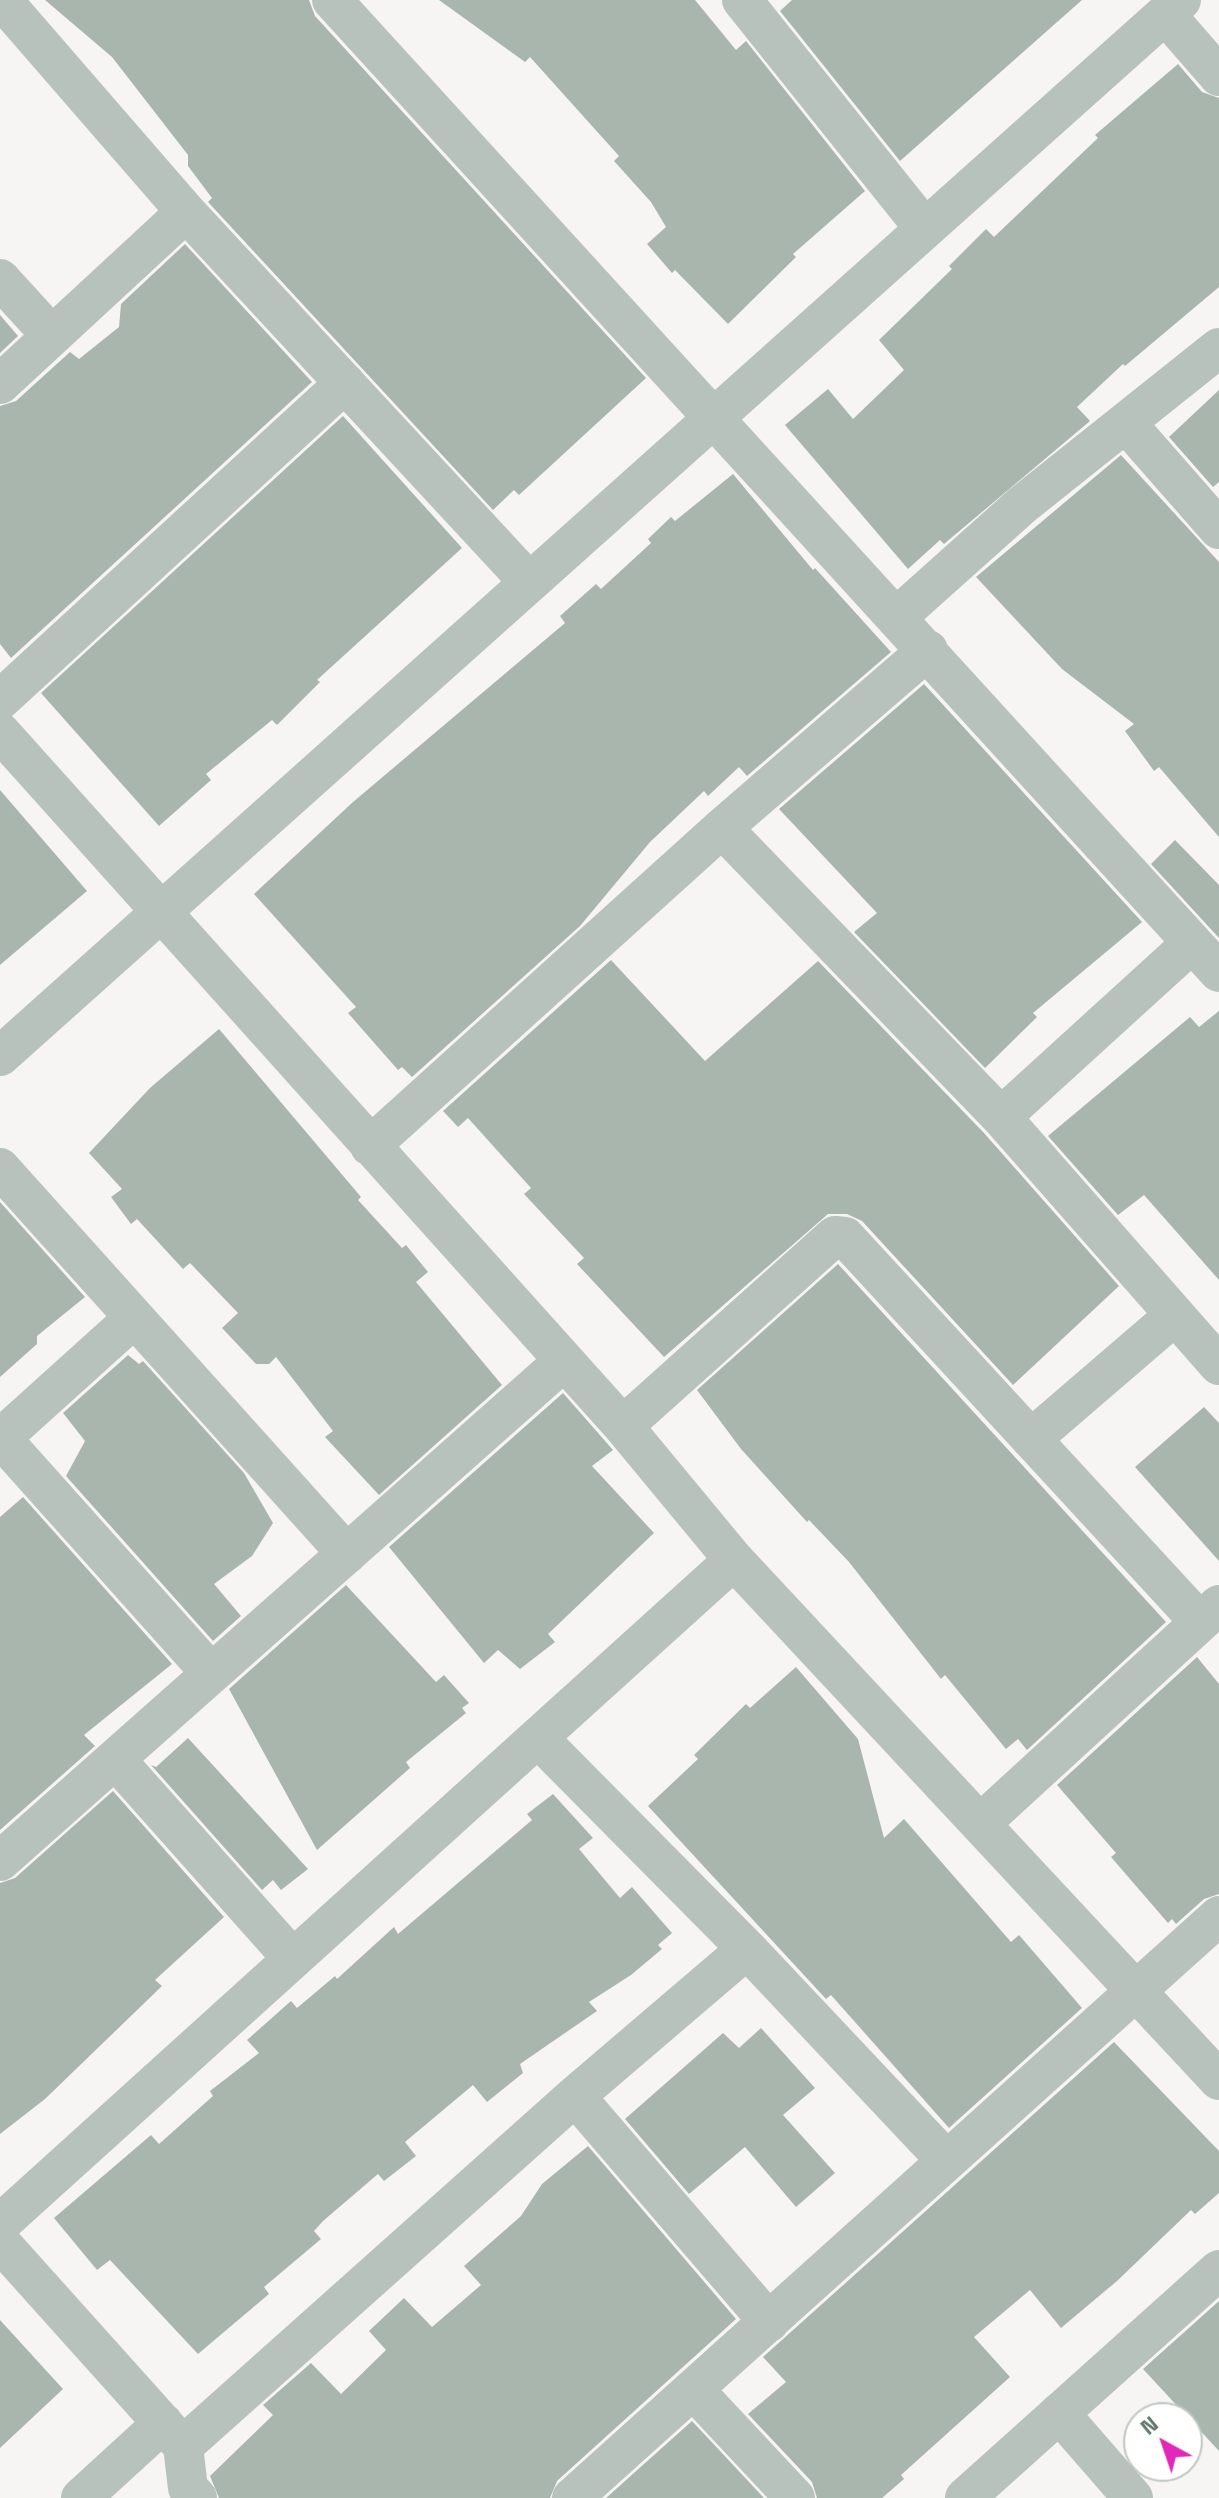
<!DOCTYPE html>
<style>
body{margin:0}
#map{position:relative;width:1219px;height:2498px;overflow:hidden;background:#f7f4f4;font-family:"Space Grotesk",sans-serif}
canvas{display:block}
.north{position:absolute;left:1123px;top:2402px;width:80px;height:80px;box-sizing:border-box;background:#fff;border:2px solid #bfc9c3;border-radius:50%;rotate:320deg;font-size:22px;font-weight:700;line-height:32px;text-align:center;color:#5e7869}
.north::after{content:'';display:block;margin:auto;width:28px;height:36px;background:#e129b9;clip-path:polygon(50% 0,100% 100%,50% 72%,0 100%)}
</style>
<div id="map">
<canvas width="1219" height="2498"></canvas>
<div class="north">N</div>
</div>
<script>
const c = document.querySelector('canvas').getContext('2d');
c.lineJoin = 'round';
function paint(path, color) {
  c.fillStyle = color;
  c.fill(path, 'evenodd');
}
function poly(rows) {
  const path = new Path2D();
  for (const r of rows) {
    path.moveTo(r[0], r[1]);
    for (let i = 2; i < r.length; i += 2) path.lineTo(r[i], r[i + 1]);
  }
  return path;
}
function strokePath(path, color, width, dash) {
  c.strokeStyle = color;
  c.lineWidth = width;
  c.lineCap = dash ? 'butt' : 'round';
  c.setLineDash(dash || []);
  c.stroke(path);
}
paint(poly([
 [45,0,309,0,315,16,646,378,519,495,514,490,493,510,208,202,212,198,188,166,188,155,112,57],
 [439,0,695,0,736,50,746,41,865,191,793,254,796,257,728,324,675,270,672,273,647,244,666,227,651,202,614,161,619,156,530,57,525,62],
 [792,0,1082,0,900,161,780,11],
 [1178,64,1202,92,1219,98,1219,287,1125,366,1123,364,1077,407,1090,421,944,544,940,540,908,569,785,425,828,389,853,419,904,370,879,340,952,269,949,266,986,229,994,237,1098,138,1095,135],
 [185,244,312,382,11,658,0,644,0,406,16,401,70,352,79,359,119,327,121,304],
 [0,315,18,336,0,353],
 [1219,390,1219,482,1213,487,1169,437],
 [343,416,462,548,317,680,320,682,277,725,272,720,206,774,211,780,159,826,41,693],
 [1121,455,1219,562,1219,837,1159,767,1154,771,1125,731,1134,724,1062,669,976,577],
 [733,474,813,570,815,568,891,652,747,776,739,767,708,796,704,791,650,842,580,926,412,1077,402,1067,398,1070,348,1013,356,1007,254,894,353,802,565,623,560,616,596,584,601,589,651,543,648,539,671,517,675,521],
 [924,684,1142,922,1033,1013,1037,1017,985,1068,854,932,877,913,779,809],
 [0,790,87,891,0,965],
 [1175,840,1219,885,1219,938,1151,864],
 [611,960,705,1061,818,961,984,1133,1119,1286,1013,1385,862,1221,847,1214,828,1214,664,1357,577,1264,584,1258,524,1194,531,1188,468,1118,458,1127,443,1111],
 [1219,1011,1219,1280,1144,1195,1118,1215,1048,1136,1190,1017,1199,1027],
 [219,1029,361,1197,358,1200,402,1248,406,1245,428,1272,416,1282,502,1385,379,1495,325,1437,333,1431,276,1357,269,1364,256,1364,222,1328,238,1313,190,1263,183,1269,137,1219,131,1224,111,1197,122,1189,89,1153,150,1088],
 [0,1202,85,1297,37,1336,37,1344,0,1377],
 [838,1264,1166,1622,1027,1750,1018,1739,1006,1749,945,1675,941,1679,849,1562,809,1520,807,1522,741,1449,697,1390],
 [128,1355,139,1364,143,1361,244,1473,273,1523,252,1556,214,1584,241,1616,213,1641,66,1476,85,1441,63,1413],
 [563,1393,613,1450,592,1466,654,1533,548,1634,555,1642,520,1669,498,1650,484,1663,389,1547],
 [1204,1407,1219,1423,1219,1561,1135,1467],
 [23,1497,172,1664,84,1735,95,1746,0,1830,0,1517],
 [346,1585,436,1682,444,1675,469,1703,462,1708,466,1713,406,1762,410,1768,317,1850,229,1689],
 [1197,1657,1219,1684,1219,1894,1204,1899,1176,1924,1172,1919,1168,1923,1111,1857,1116,1853,1057,1785],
 [796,1667,858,1739,884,1838,904,1819,1011,1942,1019,1935,1082,2008,949,2128,831,1995,826,1999,648,1806,698,1759,694,1755,746,1704,750,1708],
 [188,1738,308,1869,281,1890,273,1880,262,1890,151,1765,156,1767],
 [113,1791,224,1917,155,1980,162,1986,45,2099,0,2134,0,1883,15,1878],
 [553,1794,593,1838,579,1849,620,1898,632,1887,672,1933,658,1945,662,1949,631,1975,589,2002,597,2011,520,2064,523,2073,487,2102,473,2085,405,2142,416,2156,384,2181,378,2174,323,2221,314,2231,321,2239,264,2287,269,2294,198,2354,110,2260,97,2270,54,2218,151,2135,159,2144,213,2096,210,2091,259,2053,247,2040,291,2001,297,2008,335,1976,337,1979,394,1927,398,1934,532,1820,527,1814],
 [761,2028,815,2088,783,2115,835,2173,796,2207,745,2147,689,2194,625,2119,723,2033,739,2048],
 [1114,2042,1219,2151,1219,2193,1195,2214,1191,2210,1117,2281,1061,2328,1030,2290,974,2337,1010,2377,901,2475,904,2479,882,2498,817,2498,812,2482,748,2414,786,2382,763,2357],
 [588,2146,736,2319,557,2481,550,2498,219,2498,210,2476,273,2415,263,2405,311,2363,341,2394,386,2350,369,2331,404,2298,432,2327,481,2285,464,2266,521,2216,542,2184],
 [1219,2301,1219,2451,1143,2369],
 [0,2320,63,2389,0,2448],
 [692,2421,764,2498,606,2498]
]), '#a9b6ae');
strokePath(poly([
 [2,0,186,212,529,582],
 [332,0,1219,972],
 [742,0,925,229],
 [1165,14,1219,76],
 [0,279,52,336],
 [0,384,186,212],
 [1126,423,1219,529],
 [898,616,1022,505,1219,348],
 [0,700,345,383],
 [0,732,623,1426,734,1560,1219,2080],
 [722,828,1001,1117,1219,1365],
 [0,1056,1181,0],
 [1001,1117,1192,943],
 [370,1146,722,828,928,650],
 [0,1168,347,1554],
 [623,1426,835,1236,845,1237,1200,1622],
 [1,1438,211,1673],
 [0,1439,134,1318],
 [1031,1439,1174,1316],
 [539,1739,747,1949,945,2159],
 [115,1759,293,1959],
 [981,1823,1219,1605],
 [0,1861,564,1361],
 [575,2096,769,2322],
 [0,2224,734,1560],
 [0,2242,183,2446,575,2096,747,1949],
 [693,2389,795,2498],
 [1059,2413,1133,2498],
 [183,2446,188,2488,197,2498],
 [81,2498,163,2423],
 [572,2498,1219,1916],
 [965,2498,1219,2270]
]), '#b8c2bc', 40);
</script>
